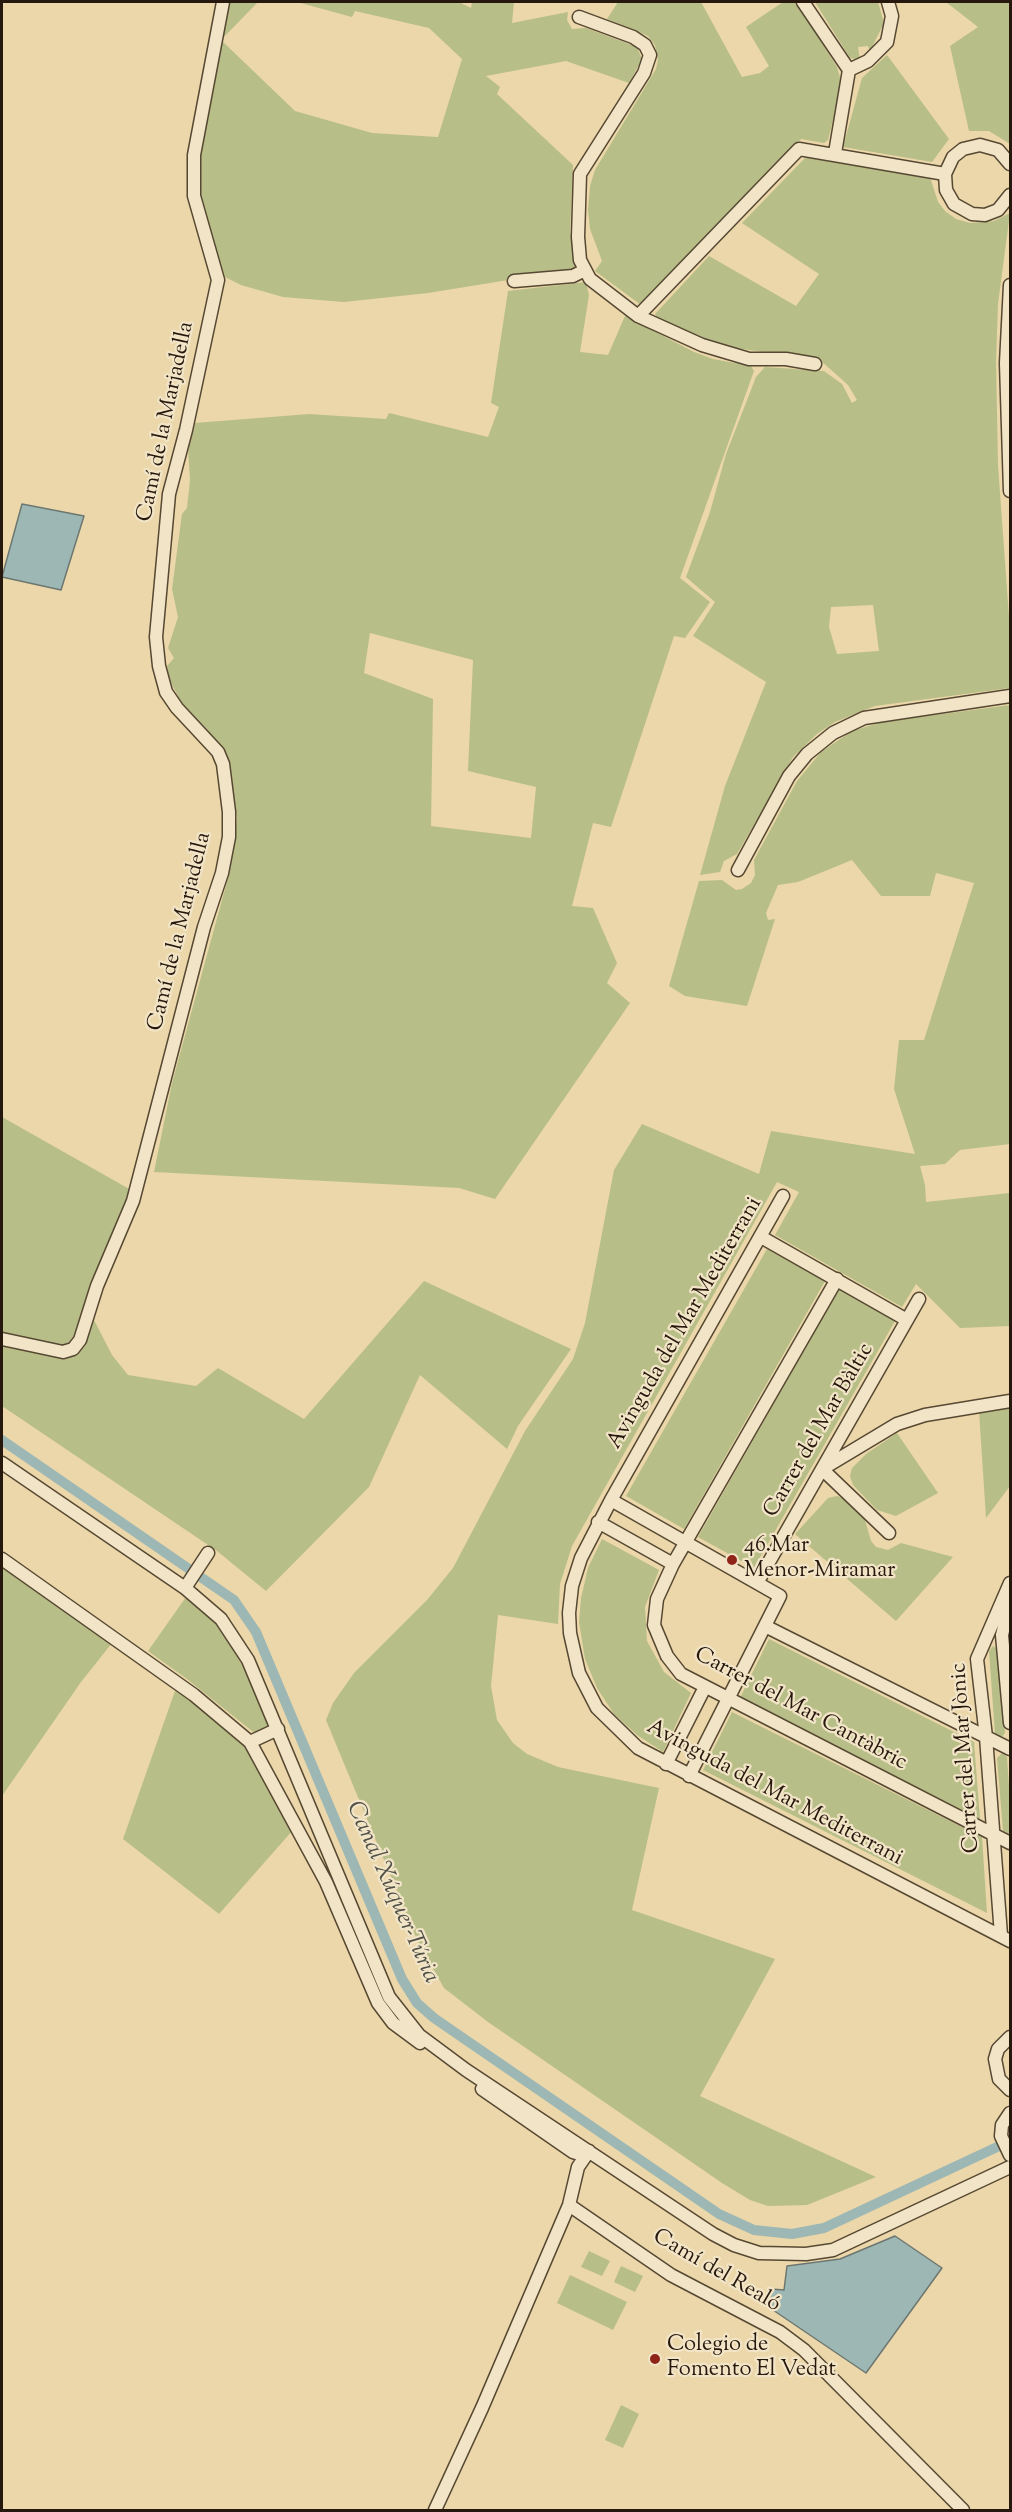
<!DOCTYPE html>
<meta charset="utf-8">
<style>
body{margin:0}
#map{position:relative;width:1012px;height:2512px;overflow:hidden;background:#ebd7a9;font-family:"Sorts Mill Goudy",serif}
canvas{display:block}
.frame{position:absolute;inset:0;border:3px solid #26180c;pointer-events:none}
</style>
<div id="map">
<canvas width="1012" height="2512"></canvas>
<div class="frame"></div>
</div>
<script>
const c = document.querySelector('canvas').getContext('2d');
c.lineJoin = 'round';
function paint(path, color) {
  c.fillStyle = color;
  c.fill(path, 'evenodd');
}
function poly(rows) {
  const path = new Path2D();
  for (const r of rows) {
    path.moveTo(r[0], r[1]);
    for (let i = 2; i < r.length; i += 2) path.lineTo(r[i], r[i + 1]);
  }
  return path;
}
function strokePath(path, color, width, dash) {
  c.strokeStyle = color;
  c.lineWidth = width;
  c.lineCap = dash ? 'butt' : 'round';
  c.setLineDash(dash || []);
  c.stroke(path);
}
function label(font, color, halo, rows, align = 'center') {
  c.font = font + ' "Sorts Mill Goudy",serif';
  c.lineWidth = 4.5;
  c.setLineDash([]);
  c.textBaseline = 'middle';
  c.strokeStyle = halo;
  c.fillStyle = color;
  for (const [text, x, y, turn = 0] of rows) {
    c.save();
    c.translate(x, y);
    c.rotate((+turn || 0) * Math.PI / 180);
    c.textAlign = isNaN(turn) ? turn : align;
    if (halo) c.strokeText(text, 0, 0);
    c.fillText(text, 0, 0);
    c.restore();
  }
}
paint(poly([
 [227,2,258,2,221,40,295,111,372,133,438,137,462,59,429,28,355,11,352,17,297,2,459,2,471,8,472,2,514,2,512,23,568,12,567,20,572,29,586,28,637,47,642,59,629,83,566,61,486,76,500,87,497,94,573,165,570,232,576,269,428,293,344,302,283,297,241,285,225,277,206,222,199,185,201,148],
 [618,2,701,2,742,77,760,73,769,66,746,27,783,2,796,2,837,67,842,84,828,140,824,143,801,139,641,305,595,271,602,261,590,229,588,210,590,186,595,170,656,69,658,60,655,45,648,36,607,19],
 [815,2,878,2,884,23,870,51,868,46,858,47,860,60,850,58],
 [946,2,1010,2,1010,144,989,131,969,131,950,46,978,27],
 [887,55,949,139,932,162,843,147,862,78],
 [810,157,930,177,938,202,945,211,956,219,970,223,994,221,1010,213,998,304,996,362,998,465,1010,631,1010,688,875,706,835,722,817,734,793,757,737,854,724,861,720,872,700,875,725,786,766,682,693,636,715,602,686,577,710,512,726,454,756,377,765,367,824,371,842,384,852,403,857,400,848,385,820,360,721,346,658,319,655,314,709,256,796,306,819,274,742,223,805,158],
 [873,605,879,651,837,654,829,627,831,607],
 [586,282,589,295,580,352,608,355,625,316,694,352,713,359,751,366,754,371,680,578,710,602,685,638,674,636,611,827,593,823,572,906,593,908,617,963,607,983,630,1003,495,1199,459,1188,154,1172,172,1083,228,878,237,818,228,757,182,704,168,677,167,666,174,658,168,648,178,617,172,589,182,514,187,508,190,480,188,448,195,423,309,414,386,419,389,413,488,437,499,407,491,403,508,291],
 [370,633,473,660,468,771,536,787,531,838,431,826,433,699,364,673],
 [1010,705,1010,1144,960,1150,945,1164,920,1166,925,1185,926,1202,1010,1193,1010,1326,960,1328,916,1284,902,1307,775,1235,799,1192,777,1182,572,1546,560,1584,558,1624,498,1615,491,1686,497,1720,513,1743,527,1754,558,1767,659,1788,632,1910,775,1959,700,2096,876,2177,807,2205,768,2206,750,2200,722,2183,488,2022,444,1988,418,1942,326,1720,333,1703,354,1673,427,1600,453,1568,525,1431,573,1359,585,1323,614,1170,642,1124,759,1174,771,1131,915,1154,894,1089,899,1040,924,1040,974,883,936,873,930,896,881,896,852,860,798,882,778,885,766,913,768,920,775,919,747,1006,685,996,669,986,699,881,722,880,736,890,742,889,751,883,755,875,754,860,797,781,821,752,852,731,882,722],
 [2,1117,131,1190,82,1322,73,1340,63,1347,2,1337],
 [767,1249,825,1281,684,1529,626,1496],
 [424,1281,571,1349,518,1426,507,1449,420,1375,369,1487,266,1591,217,1551,2,1406,2,1343,74,1354,85,1346,94,1320,112,1355,128,1375,196,1386,218,1368,304,1419],
 [839,1289,895,1321,754,1568,698,1537],
 [1010,1405,1010,1486,986,1518,979,1411],
 [897,1433,938,1493,896,1516,877,1510,853,1485,850,1476,852,1468,866,1454],
 [837,1496,845,1499,865,1520,871,1541,876,1547,888,1550,901,1543,953,1557,896,1621,795,1534,828,1498],
 [602,1539,659,1570,645,1607,647,1641,664,1672,691,1693,663,1752,637,1735,614,1714,597,1688,585,1659,579,1622,581,1598,588,1568],
 [2,1565,112,1643,81,1682,2,1796],
 [186,1597,215,1621,232,1647,261,1699,271,1729,257,1735,187,1679,148,1651],
 [769,1639,974,1742,980,1819,740,1698],
 [993,1646,998,1650,1005,1733,1001,1738,995,1734,989,1651],
 [175,1691,200,1705,244,1743,293,1830,219,1914,123,1839],
 [732,1712,982,1837,987,1913,703,1770],
 [1002,1753,1007,1757,1010,1801,1009,1835,1003,1831,997,1758],
 [589,2251,610,2261,602,2276,581,2267],
 [621,2266,643,2276,635,2292,614,2282],
 [570,2275,627,2302,613,2330,557,2303],
 [621,2405,639,2414,623,2448,605,2440]
]), '#b8be87');
const water = poly([
 [22,504,84,516,61,590,2,577,22,504],
 [895,2236,942,2268,866,2373,770,2308,771,2289,784,2290,787,2266,840,2259,895,2236]
]);
paint(water, '#9db7b4');
strokePath(water, '#6d7771', 1.5);
strokePath(poly([
 [2,1440,234,1600,256,1632,402,1979,417,2003,434,2018,719,2214,754,2230,792,2234,824,2228,1010,2141]
]), '#9db7b4', 10);
const street = poly([
 [803,2,849,70],
 [579,17,633,37,645,45,650,55,644,73,580,174,578,237,580,260,590,279,638,316,702,345,749,359,786,359,815,364],
 [835,153,849,70,868,61,887,42,892,16,888,2],
 [1010,164,998,150,980,145,963,149,953,157,945,174,946,190,954,204,972,214,985,215,998,210,1010,195],
 [514,281,573,276,585,270],
 [1010,285,1006,363,1010,491],
 [638,316,799,149,945,174],
 [738,870,789,776,807,754,833,733,864,718,1010,696],
 [783,1196,611,1500,581,1558,572,1586,569,1613,570,1633,579,1673,597,1708,638,1748,1010,1941],
 [761,1237,907,1320],
 [837,1279,673,1564,657,1599,654,1625,667,1656,681,1674,1010,1843],
 [2,1339,63,1352,73,1349,80,1340,97,1286,133,1201,204,927,222,873,229,837,229,812,223,764,218,752,177,708,166,692,159,666,156,637,169,494,186,430,218,280,194,196,194,155,223,2],
 [2,1463,185,1588,221,1619,248,1660,389,1997,419,2035,466,2070,713,2234,734,2245,759,2253,806,2254,833,2250,1010,2167],
 [611,1500,780,1596,689,1776],
 [598,1522,673,1564],
 [889,1533,822,1469,897,1424,925,1415,1010,1401],
 [2,1559,194,1695,250,1742,326,1882,378,2003,393,2023,420,2043],
 [757,1583,919,1299],
 [185,1588,208,1553],
 [1010,1602,1002,1635,1010,1723],
 [765,1626,1010,1749],
 [250,1742,278,1729],
 [666,1764,704,1689],
 [1001,1935,986,1737,977,1659,1010,1583],
 [1010,2037,998,2049,995,2059,999,2079,1010,2090],
 [482,2089,573,2152,583,2155,589,2151],
 [1010,2113,1002,2125,1001,2136,1010,2155],
 [569,2205,671,2275,780,2332,804,2350,963,2510],
 [435,2510,482,2408,569,2205,578,2167,589,2151]
]);
strokePath(street, '#574833', 15);
strokePath(street, '#f2e5c7', 12);
for (const [x, y, r, color] of [
 [732,1560,6,"#8f2418"],
 [655,2359,6,"#8f2418"]
]) {
  const dot = new Path2D();
  dot.arc(x, y, r, 0, 2 * Math.PI);
  c.fillStyle = color;
  c.fill(dot);
  strokePath(dot, '#f2e5c7', 2);
}
label('22px', '#26180c', '#f2e5c7', [
 ["Camí de la Marjadella",167,422,-78],
 ["Camí de la Marjadella",181,932,-76],
 ["Avinguda del Mar Mediterrani",686,1324,-60],
 ["Carrer del Mar Bàltic",820,1431,-60],
 ["Carrer del Mar Cantàbric",800,1710,28],
 ["Carrer del Mar Jònic",967,1758,-94],
 ["Avinguda del Mar Mediterrani",774,1794,28],
 ["Camí del Realó",716,2272,30]
]);
label('22px', '#26180c', '#f2e5c7', [
 ["46.Mar",744,1547],
 ["Menor-Miramar",744,1572],
 ["Colegio de",667,2346],
 ["Fomento El Vedat",667,2371]
], 'left');
label('italic 24px', '#505047', '#f2e5c7', [
 ["Canal Xúquer-Túria",391,1893,66]
]);
</script>
